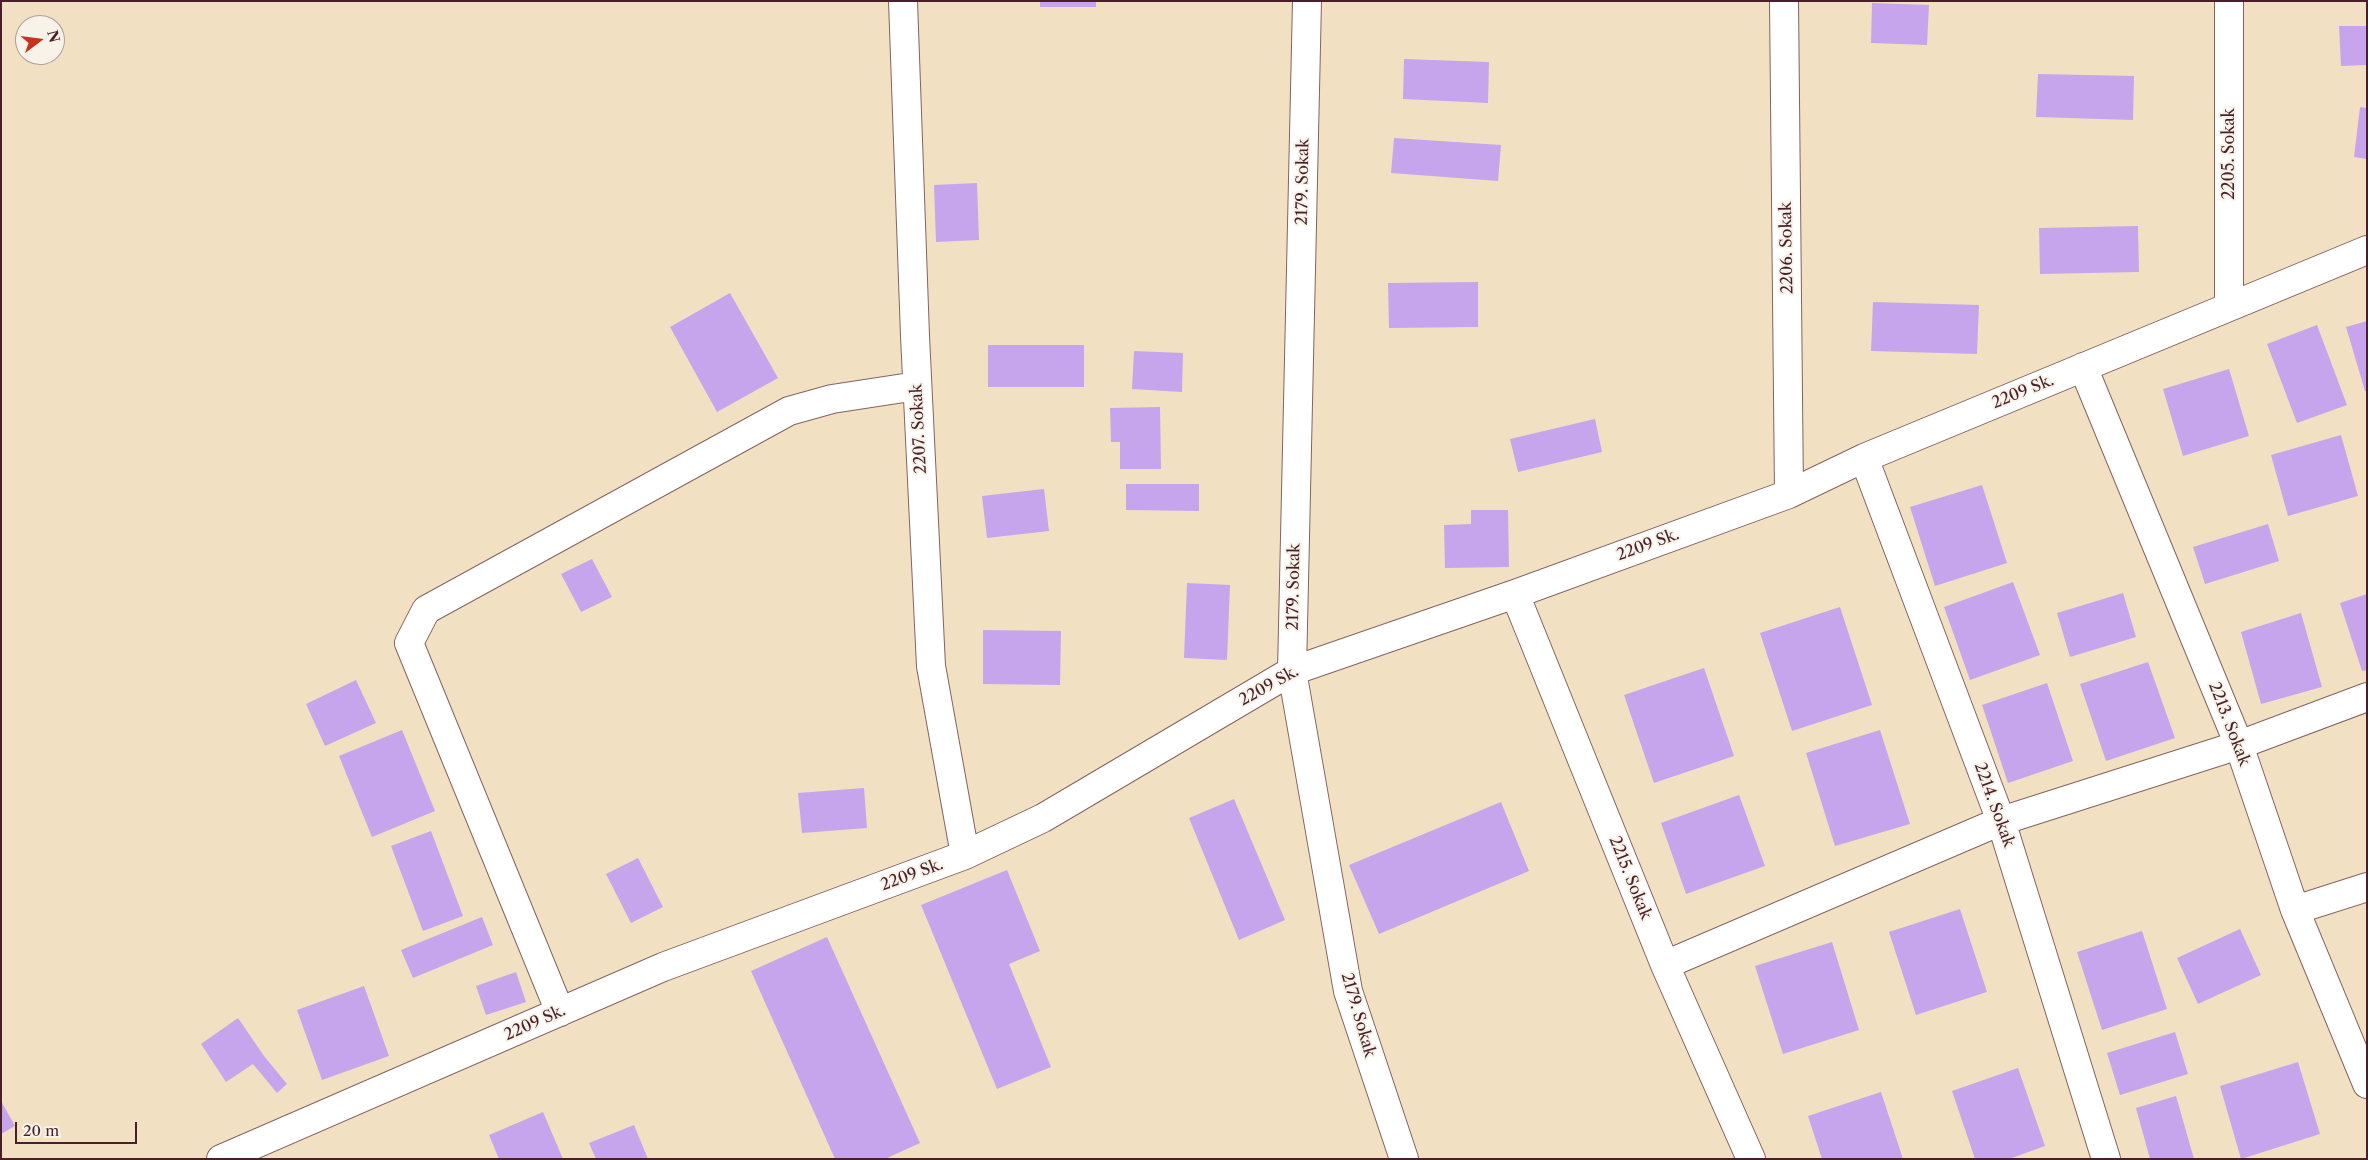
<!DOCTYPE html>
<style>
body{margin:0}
#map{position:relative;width:2368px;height:1160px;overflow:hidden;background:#f2e0c3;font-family:"Libre Caslon Text",serif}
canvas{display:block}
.frame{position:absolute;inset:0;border:2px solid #4a1f2b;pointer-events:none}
.north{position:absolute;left:15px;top:15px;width:50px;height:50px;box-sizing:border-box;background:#f7f3e8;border:1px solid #b29e9c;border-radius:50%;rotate:75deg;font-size:14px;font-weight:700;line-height:20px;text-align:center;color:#4a1f2b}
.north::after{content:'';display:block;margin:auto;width:18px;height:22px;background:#c8321e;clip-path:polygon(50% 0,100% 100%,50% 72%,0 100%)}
.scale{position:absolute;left:15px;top:1122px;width:122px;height:22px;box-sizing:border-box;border:2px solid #4a1f2b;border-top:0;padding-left:6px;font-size:15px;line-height:18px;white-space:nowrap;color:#4a1f2b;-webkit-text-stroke:4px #f7f3e8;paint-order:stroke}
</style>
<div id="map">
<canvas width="2368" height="1160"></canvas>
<div class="frame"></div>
<div class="north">N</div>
<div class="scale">20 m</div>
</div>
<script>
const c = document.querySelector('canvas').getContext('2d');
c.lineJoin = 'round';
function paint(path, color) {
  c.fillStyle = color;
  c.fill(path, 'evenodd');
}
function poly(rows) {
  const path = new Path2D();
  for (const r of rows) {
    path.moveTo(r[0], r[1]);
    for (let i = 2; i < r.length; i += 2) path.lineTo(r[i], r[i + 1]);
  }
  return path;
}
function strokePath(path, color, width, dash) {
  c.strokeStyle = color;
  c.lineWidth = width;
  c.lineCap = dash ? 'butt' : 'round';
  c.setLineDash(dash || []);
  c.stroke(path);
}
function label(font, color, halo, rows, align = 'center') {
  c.font = font + ' "Libre Caslon Text",serif';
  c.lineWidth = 4;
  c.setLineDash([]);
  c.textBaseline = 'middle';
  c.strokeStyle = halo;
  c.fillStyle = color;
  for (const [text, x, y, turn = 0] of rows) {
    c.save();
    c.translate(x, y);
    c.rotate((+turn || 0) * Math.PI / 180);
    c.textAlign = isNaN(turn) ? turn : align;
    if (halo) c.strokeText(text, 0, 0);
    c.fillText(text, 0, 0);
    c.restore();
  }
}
paint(poly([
 [1040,1,1096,1,1096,7,1040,7],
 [1872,3,1929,5,1927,45,1871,43],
 [2339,26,2367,26,2367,65,2341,66],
 [1404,59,1489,62,1488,103,1403,99],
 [2038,74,2134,76,2133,120,2036,117],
 [2360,107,2367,108,2367,159,2354,157],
 [1394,138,1501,145,1498,181,1391,173],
 [977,183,979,240,936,242,934,185],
 [2138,226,2139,272,2040,274,2039,228],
 [1478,282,1478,327,1389,328,1388,283],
 [730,293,778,378,717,412,670,327],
 [1873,302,1979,305,1977,354,1871,351],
 [2367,321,2367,391,2365,391,2346,327],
 [2317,325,2347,405,2297,423,2267,344],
 [988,345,1084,345,1084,387,988,387],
 [1134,351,1183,353,1182,392,1132,389],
 [2229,369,2249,436,2183,456,2163,389],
 [1160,407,1161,469,1120,469,1120,442,1111,442,1110,408],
 [1595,419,1602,452,1518,472,1510,439],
 [2341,435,2358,496,2288,516,2271,455],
 [1126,484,1199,484,1199,511,1126,510],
 [1982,485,2007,563,1935,586,1910,507],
 [1044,489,1049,531,987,538,982,496],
 [1471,510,1508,510,1509,567,1445,568,1444,525,1471,524],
 [2268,524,2279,561,2205,584,2193,547],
 [592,559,612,597,581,612,561,574],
 [2013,582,2040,655,1970,680,1944,607],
 [1187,583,1230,585,1227,660,1184,658],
 [2123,593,2136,637,2070,657,2057,613],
 [2367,594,2367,670,2362,671,2340,603],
 [1840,607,1872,705,1792,731,1760,633],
 [2301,613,2322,687,2261,704,2241,632],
 [983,630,1061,631,1060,685,983,684],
 [2148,662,2175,738,2106,761,2080,684],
 [1704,668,1734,756,1654,783,1624,695],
 [356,680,376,723,325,746,306,704],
 [2047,683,2073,761,2008,783,1982,705],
 [402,730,435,811,372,837,339,756],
 [1880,730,1910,824,1835,846,1806,753],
 [864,788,867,828,802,833,798,793],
 [1739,795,1765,866,1686,894,1661,823],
 [1234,799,1285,920,1239,940,1189,818],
 [1501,802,1529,871,1379,934,1349,865],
 [431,831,463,916,423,931,391,846],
 [638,858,663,907,631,923,606,874],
 [1007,870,1040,951,1009,964,1051,1067,997,1089,921,905],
 [1960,909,1987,992,1916,1015,1889,932],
 [482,917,493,945,413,978,401,950],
 [2240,929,2261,975,2198,1004,2177,958],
 [2142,931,2167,1009,2102,1030,2077,952],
 [827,937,920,1143,885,1159,835,1159,751,971],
 [1832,942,1859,1030,1783,1054,1755,966],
 [516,972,526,1002,486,1015,476,986],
 [364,986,389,1056,322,1080,297,1010],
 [238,1018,264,1056,287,1084,277,1093,253,1064,226,1082,201,1044],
 [2175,1032,2188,1074,2120,1095,2107,1053],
 [2298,1062,2320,1134,2241,1159,2220,1086],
 [2018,1068,2045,1146,2009,1159,1975,1159,1952,1091],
 [1881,1092,1903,1159,1822,1159,1808,1116],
 [2176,1096,2194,1159,2150,1159,2136,1108],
 [1,1101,15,1126,1,1134],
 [543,1112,563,1159,499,1159,489,1135],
 [634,1125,648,1159,596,1159,589,1143]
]), '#c6a5ec');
const minor = poly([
 [903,1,915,336,931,666,965,855],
 [1307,1,1292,671,1348,991,1404,1159],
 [1784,1,1789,494],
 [2229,1,2229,307],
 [2083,367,2239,745,2295,910,2367,1084],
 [1864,458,2001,821,2106,1159],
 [1515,594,1665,965,1751,1159],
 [2295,910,2367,887],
 [1665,965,2001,821,2239,745,2367,697],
 [560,1012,409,643,426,610,789,411,832,399,917,386],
 [221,1159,663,967,965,855,1043,818,1292,671,1515,594,1789,494,1864,458,2367,250]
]);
strokePath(minor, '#856360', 30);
strokePath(minor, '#fff', 28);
label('16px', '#4a1f2b', '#f7f3e8', [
 ["2205. Sokak",2229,154,-90],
 ["2179. Sokak",1303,182,-89],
 ["2206. Sokak",1787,248,-91],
 ["2209 Sk.",2023,392,-22],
 ["2207. Sokak",919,429,-93],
 ["2209 Sk.",1648,545,-20],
 ["2179. Sokak",1294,587,-89],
 ["2209 Sk.",1269,686,-29],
 ["2213. Sokak",2229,724,69],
 ["2214. Sokak",1994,805,70],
 ["2209 Sk.",912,875,-20],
 ["2215. Sokak",1630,878,68],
 ["2179. Sokak",1358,1015,74],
 ["2209 Sk.",535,1023,-24]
]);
</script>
